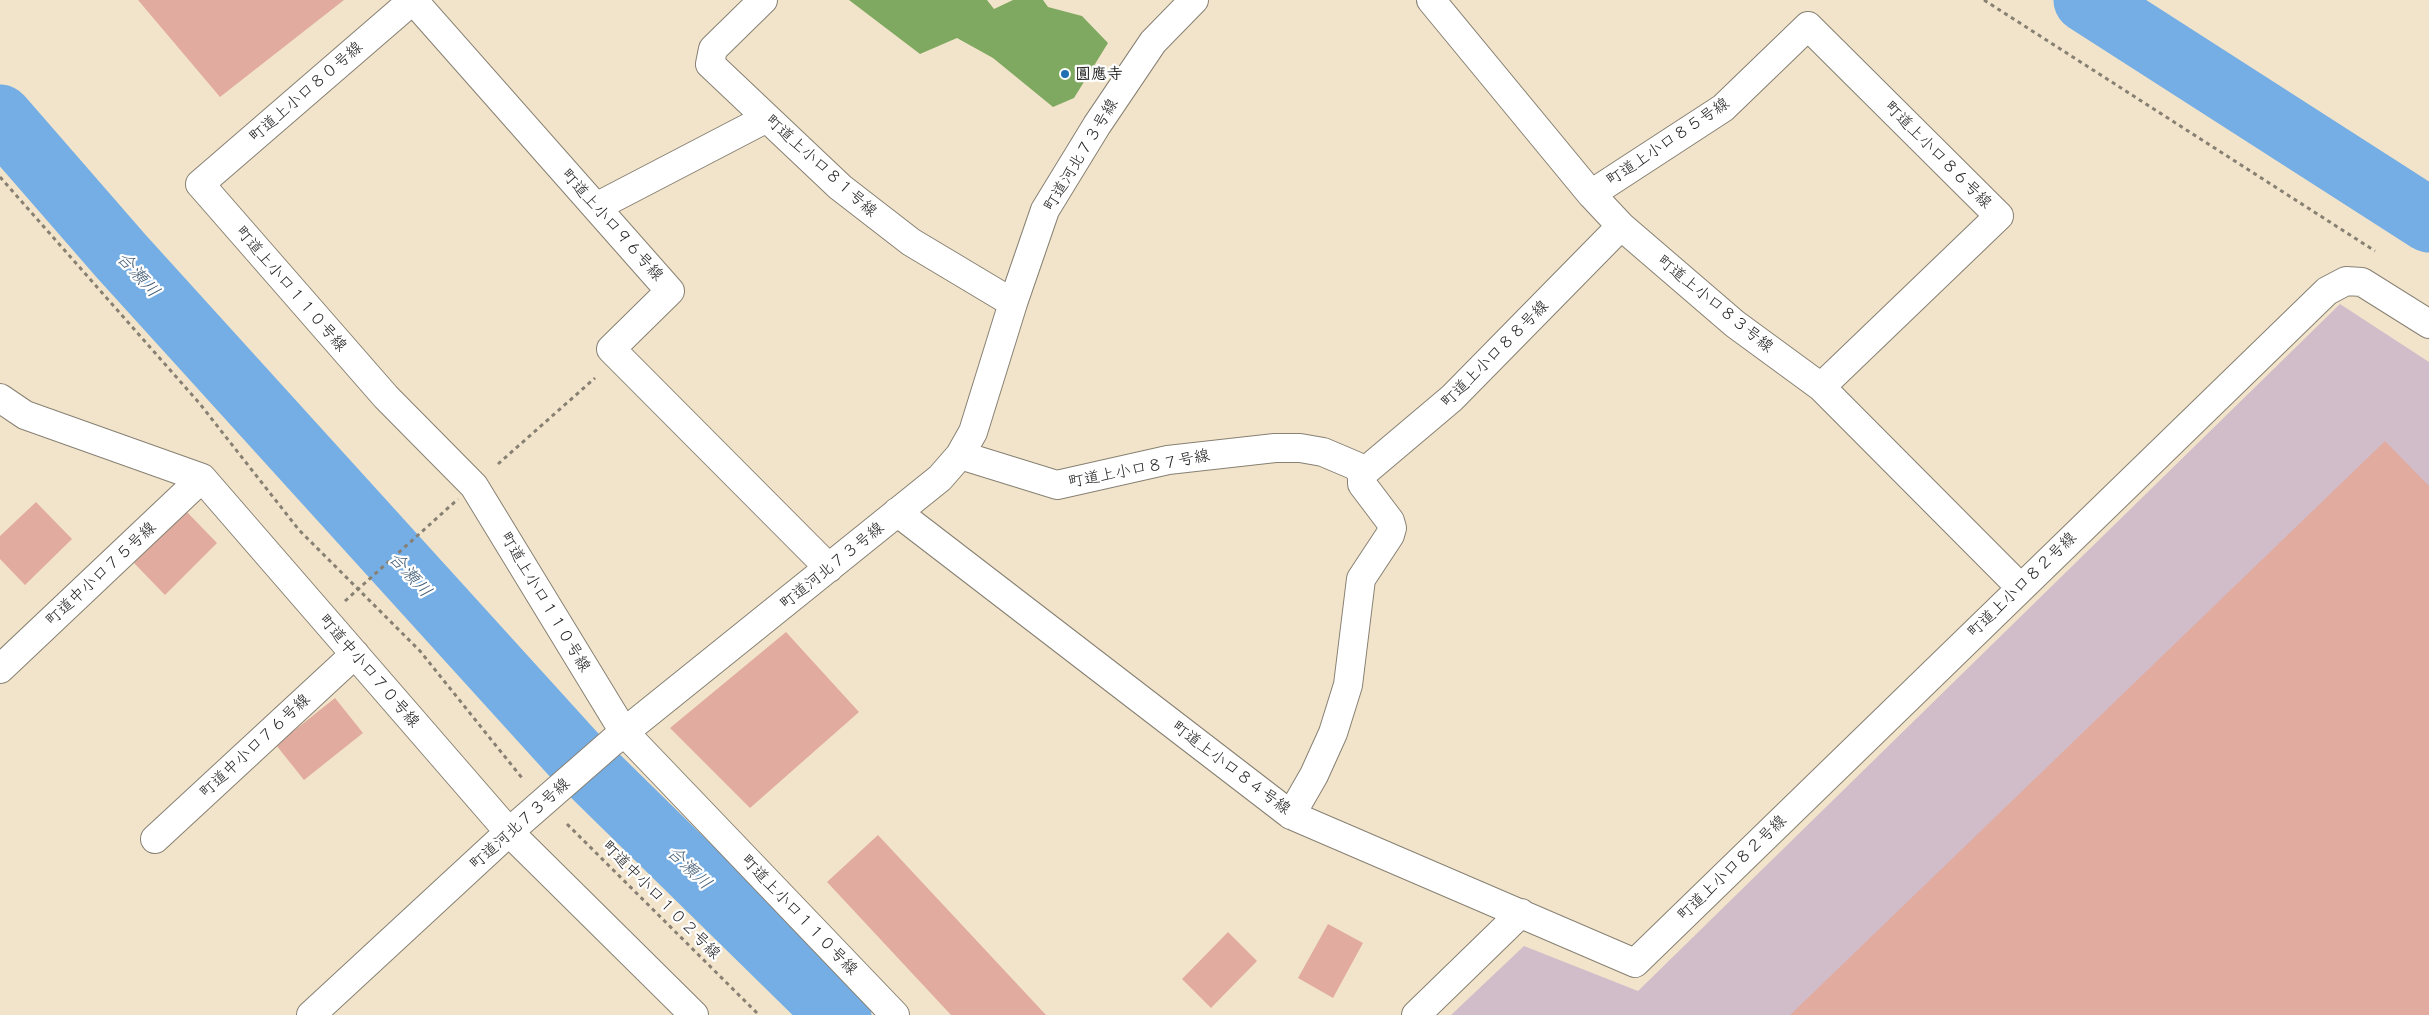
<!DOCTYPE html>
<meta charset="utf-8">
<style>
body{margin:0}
canvas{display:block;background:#f2e4ca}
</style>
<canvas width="2429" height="1015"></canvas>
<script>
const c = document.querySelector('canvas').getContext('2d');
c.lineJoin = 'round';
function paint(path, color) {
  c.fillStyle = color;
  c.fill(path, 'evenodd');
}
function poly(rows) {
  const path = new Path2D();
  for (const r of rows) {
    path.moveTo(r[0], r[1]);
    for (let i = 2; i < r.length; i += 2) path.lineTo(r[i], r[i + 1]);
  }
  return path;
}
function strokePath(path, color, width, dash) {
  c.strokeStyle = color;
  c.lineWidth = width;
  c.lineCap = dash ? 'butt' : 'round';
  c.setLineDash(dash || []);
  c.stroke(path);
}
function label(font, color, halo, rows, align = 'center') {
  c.font = font + ' Delius,"Klee One",sans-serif';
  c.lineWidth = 4.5;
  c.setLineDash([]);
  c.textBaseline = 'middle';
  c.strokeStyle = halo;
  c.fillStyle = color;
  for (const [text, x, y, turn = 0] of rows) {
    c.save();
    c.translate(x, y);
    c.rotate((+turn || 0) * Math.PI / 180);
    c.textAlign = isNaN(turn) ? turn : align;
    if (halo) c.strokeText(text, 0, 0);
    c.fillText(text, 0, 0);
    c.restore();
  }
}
paint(poly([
 [2340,304,2429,362,2429,1015,1451,1015,1524,946,1638,991]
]), '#d1bdca');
paint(poly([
 [849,0,987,0,994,9,1013,0,1043,0,1048,7,1082,16,1108,43,1074,98,1053,107,993,58,957,38,920,54]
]), '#7fa960');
strokePath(poly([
 [2086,0,2429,220],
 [0,117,121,256,575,756,839,1015]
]), '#75aee5', 65);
paint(poly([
 [138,0,344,0,220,97],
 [2385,441,2429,486,2429,1015,1790,1015],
 [36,502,72,539,25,585,0,559,0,536],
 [186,511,217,543,165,595,134,563],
 [786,632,859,712,750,808,670,728],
 [335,698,363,733,304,780,276,745],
 [878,835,1046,1015,951,1015,827,882],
 [1328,924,1363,943,1333,998,1298,978],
 [1228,932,1257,961,1211,1008,1182,979]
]), '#e1ac9f');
const minor = poly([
 [413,0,200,184,386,397,474,486,624,732,895,1015],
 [413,0,670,291,611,349,829,568],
 [763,0,713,49,710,64,840,187,911,242,1013,303],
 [1431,0,1591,194,1621,226,1735,324,1821,387,2020,587],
 [1591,194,1723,108,1808,26,1999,216,1821,387],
 [596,207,767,118],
 [0,398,25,415,202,478,509,832,694,1015],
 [960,455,1057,485,1168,460,1275,448,1300,448,1323,452,1356,466,1362,474,1362,484,1390,521,1392,528,1390,535,1361,579,1348,685,1333,733,1314,775,1291,815],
 [1362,474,1452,398,1621,226],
 [897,512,1291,815,1635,963,2327,291,2346,281,2362,282,2429,324],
 [0,669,202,478],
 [155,839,355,654],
 [311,1015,509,832,612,742,940,478,960,455,973,432,1013,303,1045,210,1097,125,1153,42,1194,0],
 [1416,1015,1521,913]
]);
strokePath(minor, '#878073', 30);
strokePath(poly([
 [1984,0,2375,251],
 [0,177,200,404,299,530,420,651,522,778],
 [498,464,595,378],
 [567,824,759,1015]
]), '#878073', 3, [4, 4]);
strokePath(minor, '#fff', 28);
strokePath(poly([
 [345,601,458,499]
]), '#878073', 3, [4, 4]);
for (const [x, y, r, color] of [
 [1065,74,5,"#1f6fb2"]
]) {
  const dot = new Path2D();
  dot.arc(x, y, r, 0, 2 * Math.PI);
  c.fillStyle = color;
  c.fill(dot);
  strokePath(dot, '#fff', 2);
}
label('bold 16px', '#1c1c1c', '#fff', [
 ["圓應寺",1075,74]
], 'left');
label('16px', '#1c1c1c', '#fff', [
 ["町道上小口８０号線",306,92,-41],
 ["町道上小口８５号線",1668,142,-34],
 ["町道河北７３号線",1081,155,-59],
 ["町道上小口８６号線",1938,155,45],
 ["町道上小口８１号線",821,166,42],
 ["町道上小口９６号線",612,225,48],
 ["町道上小口１１０号線",291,289,49],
 ["町道上小口８３号線",1715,304,39],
 ["町道上小口８８号線",1495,354,-45],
 ["町道上小口８７号線",1139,469,-11],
 ["町道河北７３号線",832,566,-39],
 ["町道中小口７５号線",101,574,-43],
 ["町道上小口８２号線",2022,585,-44],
 ["町道上小口１１０号線",545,602,59],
 ["町道中小口７０号線",369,671,49],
 ["町道中小口７６号線",255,746,-43],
 ["町道上小口８４号線",1231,768,37],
 ["町道河北７３号線",520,824,-42],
 ["町道上小口８２号線",1732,868,-44],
 ["町道中小口１０２号線",661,900,45],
 ["町道上小口１１０号線",799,915,46]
]);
label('italic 18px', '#445e76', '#fff', [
 ["合瀬川",138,275,48],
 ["合瀬川",410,575,48],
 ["合瀬川",689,868,44]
]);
</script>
